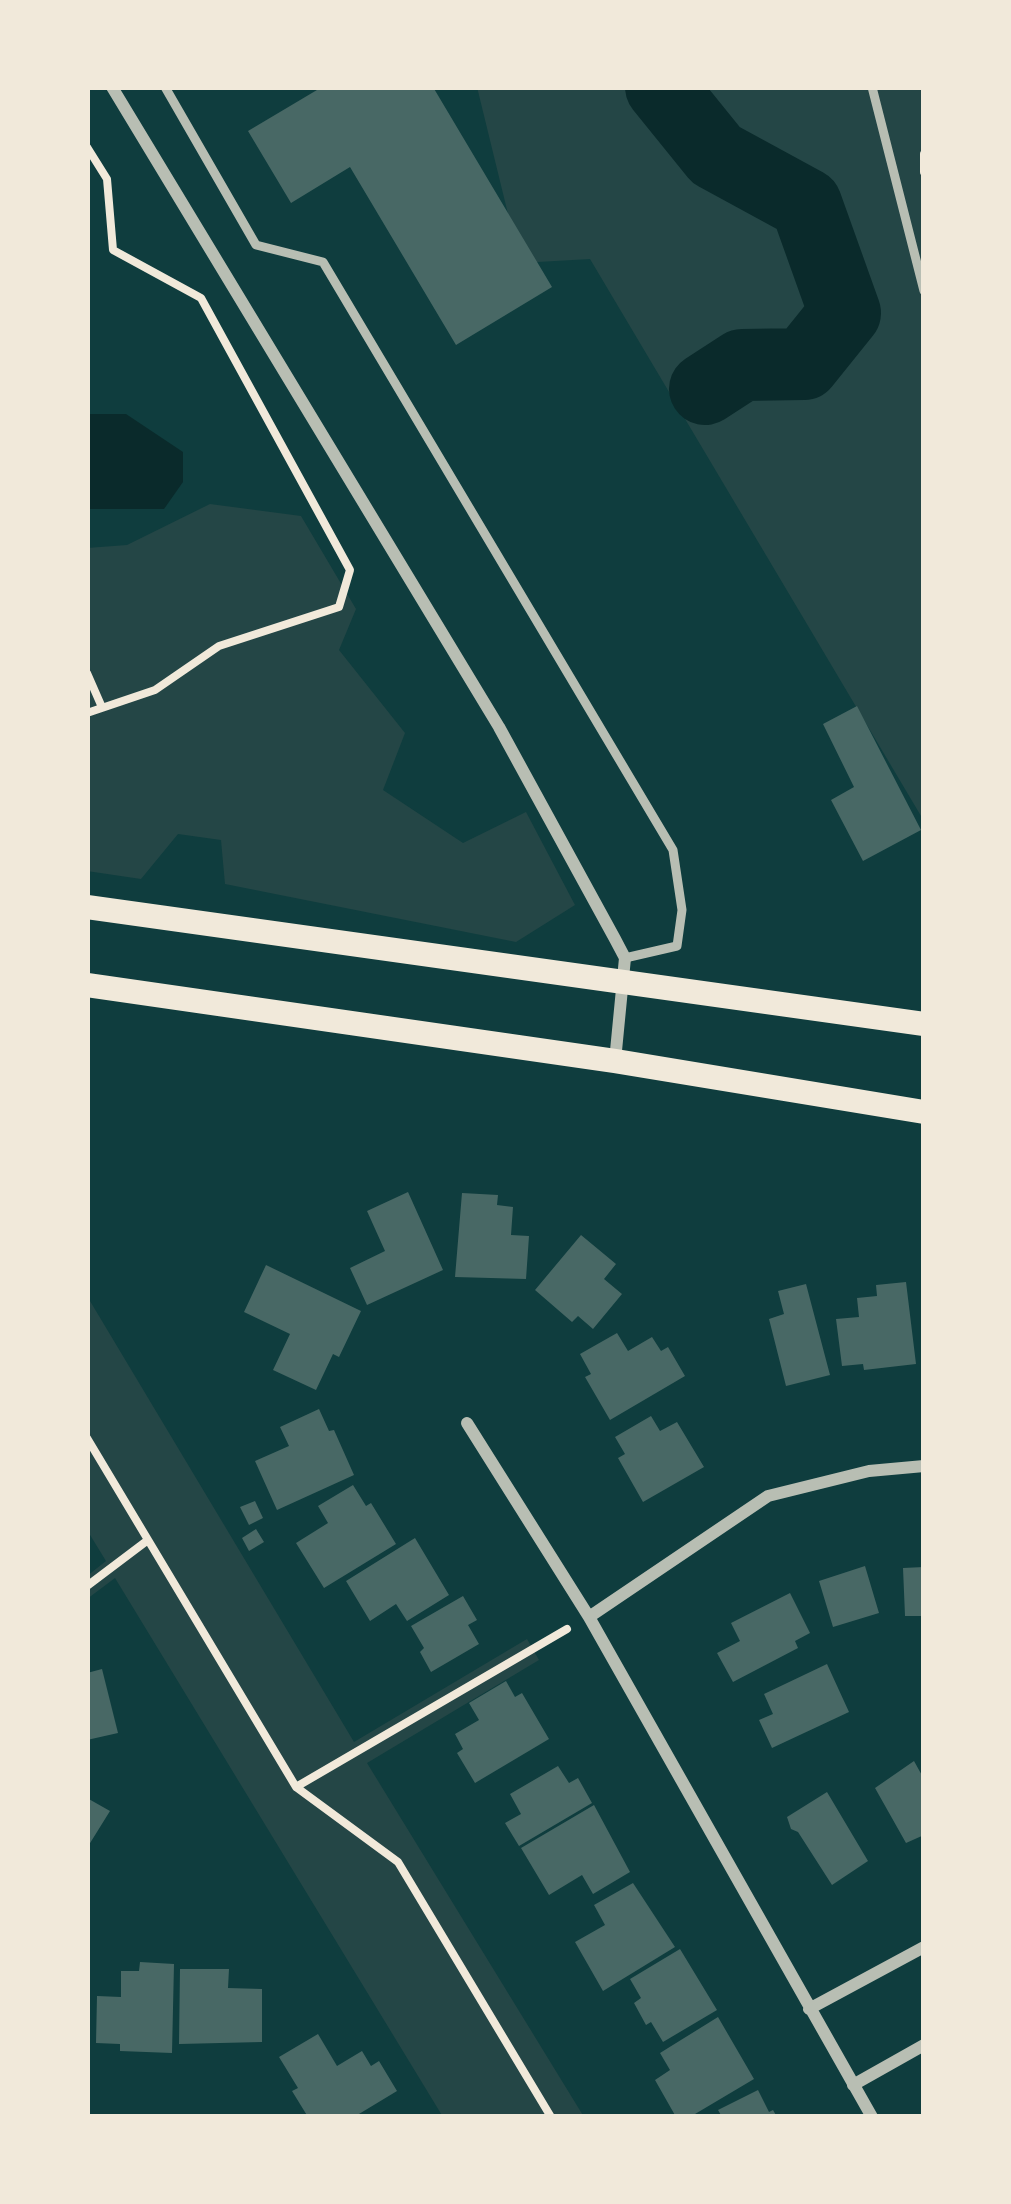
<!DOCTYPE html>
<style>
body{margin:0}
#map{position:relative;width:1011px;height:2204px;overflow:hidden;background:#0f3d3e;font-family:Mulish,sans-serif}
canvas{display:block}
.frame{position:absolute;inset:0;border:90px solid #f1e9da;pointer-events:none}
</style>
<div id="map">
<canvas width="1011" height="2204"></canvas>
<div class="frame"></div>
</div>
<script>
const c = document.querySelector('canvas').getContext('2d');
c.lineJoin = 'round';
function paint(path, color) {
  c.fillStyle = color;
  c.fill(path, 'evenodd');
}
function poly(rows) {
  const path = new Path2D();
  for (const r of rows) {
    path.moveTo(r[0], r[1]);
    for (let i = 2; i < r.length; i += 2) path.lineTo(r[i], r[i + 1]);
  }
  return path;
}
function strokePath(path, color, width, dash) {
  c.strokeStyle = color;
  c.lineWidth = width;
  c.lineCap = dash ? 'butt' : 'round';
  c.setLineDash(dash || []);
  c.stroke(path);
}
paint(poly([
 [477,87,924,87,924,821,590,259,520,263],
 [210,504,301,516,356,609,339,650,405,733,383,790,463,843,526,812,575,905,516,942,225,884,221,840,178,834,141,879,87,871,87,548,127,545],
 [87,1296,354,1742,527,1639,539,1660,367,1763,584,2117,443,2117,115,1578,87,1599,87,1576,106,1561,87,1530]
]), '#244646');
paint(poly([
 [87,414,126,414,183,452,183,482,164,509,87,509]
]), '#0a2a2b');
strokePath(poly([
 [661,87,716,155,806,204,845,313,804,364,742,365,705,389]
]), '#0a2a2b', 72);
paint(poly([
 [322,87,433,87,552,287,456,345,350,167,291,203,248,131],
 [857,706,921,830,863,861,831,800,854,787,823,724],
 [408,1192,443,1270,367,1305,350,1268,385,1251,367,1211],
 [462,1193,498,1195,497,1205,513,1207,511,1235,529,1236,526,1279,455,1277],
 [581,1235,616,1264,604,1279,622,1294,593,1329,578,1316,572,1322,535,1290],
 [266,1265,361,1311,339,1357,333,1354,316,1390,273,1370,290,1334,244,1312],
 [906,1282,916,1364,864,1370,863,1364,842,1366,836,1319,859,1317,857,1298,877,1296,876,1285],
 [806,1284,830,1375,786,1386,769,1319,784,1314,778,1291],
 [617,1333,628,1351,652,1337,661,1351,668,1347,685,1376,610,1420,585,1377,591,1374,580,1354],
 [319,1409,329,1431,334,1430,354,1475,277,1510,255,1461,289,1446,280,1427],
 [651,1416,660,1431,677,1422,704,1467,643,1502,618,1458,625,1454,615,1437],
 [353,1485,366,1506,371,1503,396,1544,324,1588,296,1543,328,1523,318,1506],
 [255,1501,263,1518,249,1525,240,1507],
 [256,1529,264,1542,249,1551,242,1538],
 [415,1538,449,1595,407,1621,396,1604,370,1621,346,1581],
 [865,1566,879,1613,833,1627,819,1581],
 [924,1567,924,1616,905,1616,903,1568],
 [790,1593,810,1633,795,1641,798,1648,733,1682,717,1653,740,1641,731,1623],
 [463,1596,477,1620,468,1625,479,1644,431,1672,420,1652,424,1648,411,1626],
 [827,1664,849,1712,772,1748,759,1720,773,1714,764,1694],
 [102,1669,118,1733,87,1740,87,1673],
 [506,1681,515,1697,522,1693,549,1739,475,1783,457,1753,463,1749,455,1734,479,1720,469,1703],
 [914,1761,924,1779,924,1835,906,1843,875,1788],
 [558,1766,569,1783,578,1778,592,1803,519,1846,505,1823,521,1814,510,1794],
 [827,1792,868,1861,832,1885,798,1832,791,1829,787,1817],
 [87,1798,110,1811,87,1848],
 [594,1805,630,1872,593,1894,582,1875,549,1895,521,1848],
 [633,1883,675,1947,603,1991,575,1942,605,1925,594,1905],
 [680,1949,717,2010,663,2042,651,2022,646,2025,634,2003,641,1998,630,1979],
 [140,1962,174,1964,172,2053,120,2051,120,2044,96,2043,97,1996,121,1997,121,1971,139,1971],
 [180,1969,229,1969,228,1988,262,1989,262,2042,179,2044],
 [718,2017,754,2079,690,2117,676,2117,655,2080,670,2070,660,2053],
 [318,2034,337,2066,362,2051,371,2066,379,2061,397,2091,354,2117,308,2117,292,2091,298,2088,279,2057],
 [758,2090,769,2112,773,2110,777,2117,722,2117,718,2110]
]), '#486865');
strokePath(poly([
 [87,147,107,179,113,250,201,298,350,570,339,607,219,646,155,690,87,713],
 [924,154,924,172],
 [87,673,101,705],
 [87,1438,296,1787,398,1862,551,2117],
 [87,1586,148,1540],
 [296,1787,567,1629]
]), '#f1e9da', 8);
strokePath(poly([
 [165,87,256,245,323,262,673,850,682,910,677,946,625,958],
 [872,87,924,291]
]), '#b8beb3', 9);
strokePath(poly([
 [112,87,499,727,615,939,625,958,615,1061],
 [467,1423,589,1617,872,2117],
 [589,1617,768,1496,869,1471,924,1466],
 [809,2009,924,1947],
 [853,2085,924,2045]
]), '#b8beb3', 12);
strokePath(poly([
 [87,907,924,1024],
 [87,985,615,1061,924,1112]
]), '#f1e9da', 24);
</script>
